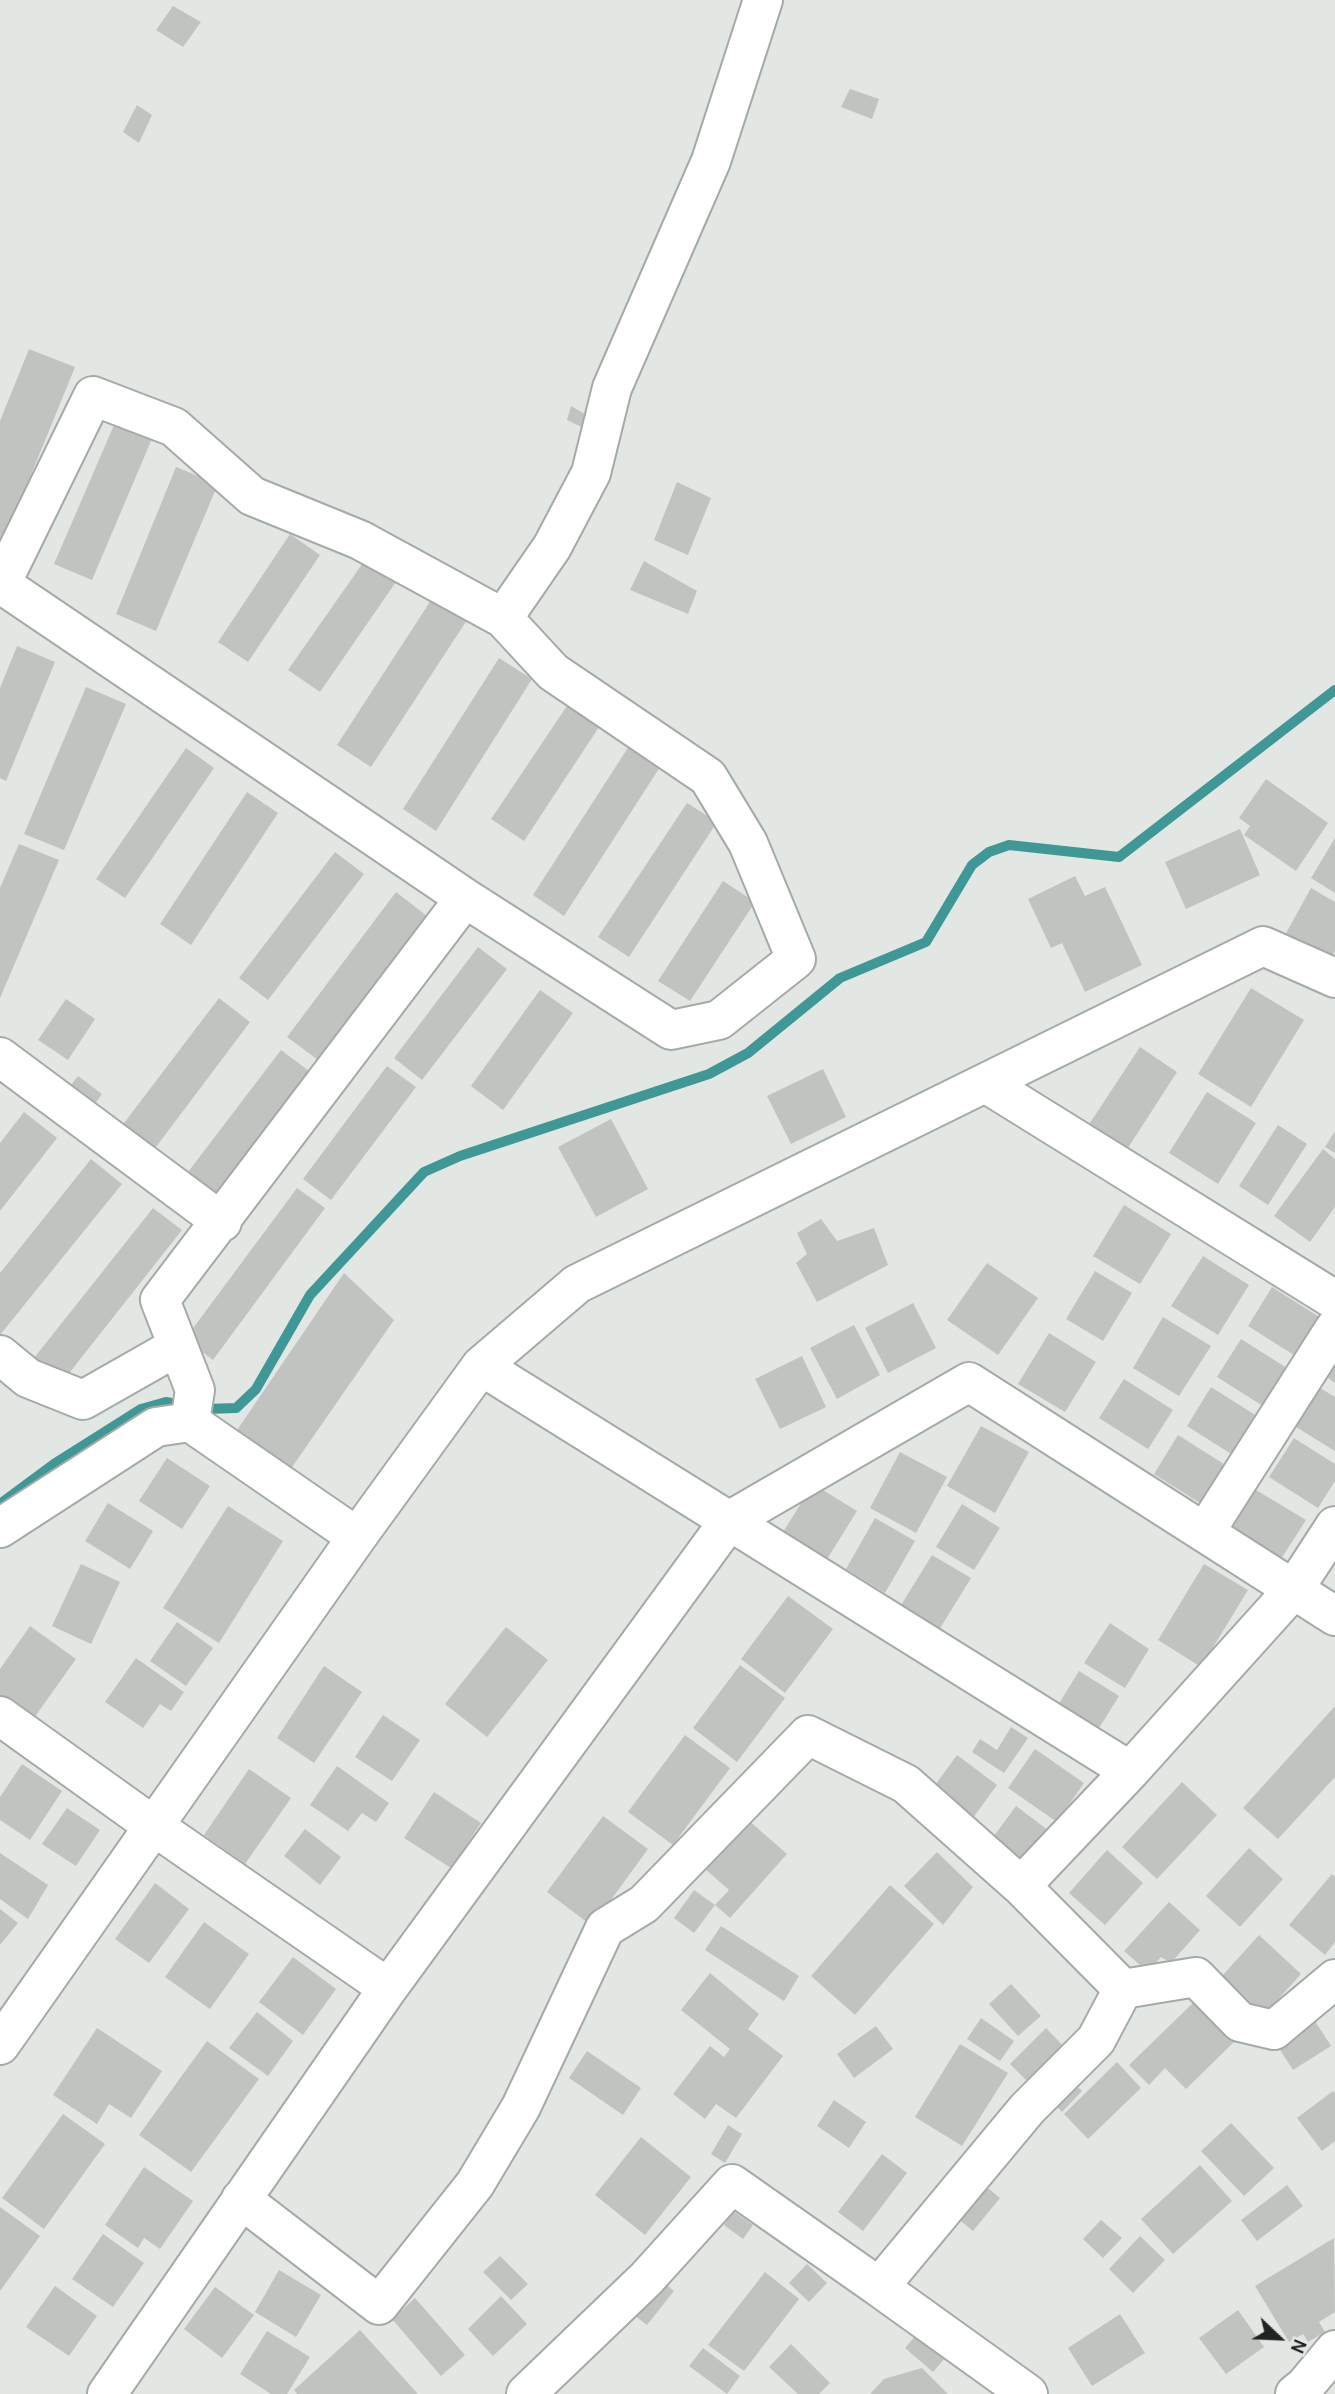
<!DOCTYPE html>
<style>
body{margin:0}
#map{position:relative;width:1335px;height:2394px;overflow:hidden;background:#e2e7e4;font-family:Karla,sans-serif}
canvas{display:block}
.north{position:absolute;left:1244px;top:2303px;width:70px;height:70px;-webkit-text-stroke:5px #e2e7e4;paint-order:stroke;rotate:113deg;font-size:19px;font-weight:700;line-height:28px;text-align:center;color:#212221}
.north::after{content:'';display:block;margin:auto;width:24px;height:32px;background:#212221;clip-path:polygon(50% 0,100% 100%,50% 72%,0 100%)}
</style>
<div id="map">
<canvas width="1335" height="2394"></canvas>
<div class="north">N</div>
</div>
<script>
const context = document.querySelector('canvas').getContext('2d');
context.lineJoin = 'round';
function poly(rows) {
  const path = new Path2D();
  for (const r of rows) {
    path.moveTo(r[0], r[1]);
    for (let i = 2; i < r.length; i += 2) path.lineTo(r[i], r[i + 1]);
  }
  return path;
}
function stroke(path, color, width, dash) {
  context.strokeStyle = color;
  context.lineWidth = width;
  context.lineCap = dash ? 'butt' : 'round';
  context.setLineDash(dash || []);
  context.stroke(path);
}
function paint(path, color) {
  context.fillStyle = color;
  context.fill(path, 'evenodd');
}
stroke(poly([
 [0,1504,54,1464,141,1409,166,1402,206,1409,236,1408,256,1389,310,1295,424,1172,460,1156,709,1074,748,1053,840,978,926,942,972,865,989,852,1009,845,1119,857,1335,690]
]), '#3f9796', 10);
paint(poly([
 [173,6,201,22,183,47,156,30],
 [850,89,879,99,872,119,841,107],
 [137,105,152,115,139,143,123,132],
 [29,349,75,367,2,546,0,545,0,421],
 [571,406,595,420,590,431,567,420],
 [117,418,154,434,92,580,54,564],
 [176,467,218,484,156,631,116,614],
 [677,482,711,498,688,555,654,540],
 [290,534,320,555,248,662,218,642],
 [367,557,398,579,320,692,288,670],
 [644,561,697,591,688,614,630,590],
 [435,594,469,617,371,767,337,745],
 [17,646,55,662,6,781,0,778,0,688],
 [499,658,532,679,436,831,403,809],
 [86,687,126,704,64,850,24,834],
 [569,703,601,724,524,841,491,819],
 [631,743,662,764,564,916,533,895],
 [186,748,214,768,125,898,96,879],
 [1266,779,1328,823,1296,871,1244,835,1250,826,1239,818],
 [247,792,278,813,191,945,160,924],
 [687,803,717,822,629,957,598,937],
 [1240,829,1260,875,1186,909,1165,862],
 [1335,838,1335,893,1311,878],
 [19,844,59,860,0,998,0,888],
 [335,852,364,874,268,1000,239,978],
 [1075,876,1085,896,1105,887,1142,965,1085,992,1062,943,1051,948,1028,899],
 [723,881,755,902,690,1001,658,981],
 [1311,888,1335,902,1335,951,1329,961,1285,935],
 [396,892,427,916,318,1060,287,1037],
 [478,947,507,969,422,1080,394,1058],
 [1251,988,1304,1020,1251,1107,1198,1074],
 [540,990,573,1013,503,1110,471,1086],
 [219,998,250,1022,153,1151,121,1127],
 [66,999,95,1019,68,1060,38,1040],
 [1140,1047,1177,1072,1124,1154,1086,1129],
 [281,1050,309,1071,213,1198,185,1176],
 [387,1066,416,1087,331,1200,303,1179],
 [823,1069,846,1117,791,1144,767,1096],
 [78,1076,102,1094,91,1109,67,1090],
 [1207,1092,1256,1123,1218,1184,1169,1153],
 [24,1112,57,1138,0,1211,0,1143],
 [611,1119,648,1189,596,1217,558,1147],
 [1278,1125,1307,1144,1268,1205,1239,1186],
 [1335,1131,1335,1153,1325,1147],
 [1323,1149,1335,1159,1335,1207,1310,1242,1274,1216],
 [91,1159,122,1184,0,1335,0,1273],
 [297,1188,325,1208,213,1360,185,1339],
 [1124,1205,1171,1234,1140,1284,1093,1256],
 [153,1208,182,1230,63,1381,34,1358],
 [821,1219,837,1241,874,1228,888,1265,817,1302,796,1263,807,1254,797,1233],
 [1203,1256,1249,1285,1218,1335,1171,1306],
 [987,1263,1038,1298,998,1355,947,1320],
 [1095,1271,1132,1293,1103,1341,1066,1319],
 [344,1273,394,1320,288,1473,233,1436],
 [1272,1287,1321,1318,1297,1357,1248,1326],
 [913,1303,936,1348,888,1373,865,1328],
 [1163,1317,1211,1346,1179,1396,1133,1368],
 [854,1325,880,1375,837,1399,810,1348],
 [1049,1333,1096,1362,1065,1412,1018,1384],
 [1241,1339,1290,1370,1266,1408,1217,1377],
 [802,1356,826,1407,780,1429,755,1379],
 [1335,1360,1335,1383,1325,1376],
 [1124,1379,1173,1410,1148,1449,1099,1418],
 [1211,1387,1260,1418,1236,1457,1187,1426],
 [1320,1388,1335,1397,1335,1451,1296,1427],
 [981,1426,1029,1452,995,1513,947,1486],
 [1178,1435,1227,1466,1203,1505,1154,1474],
 [1294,1438,1335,1464,1335,1481,1318,1508,1269,1477],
 [900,1452,947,1477,916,1533,870,1508],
 [167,1458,210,1486,182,1529,139,1501],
 [813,1484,857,1511,824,1564,780,1537],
 [1256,1490,1306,1520,1281,1559,1232,1528],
 [108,1503,153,1531,130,1569,85,1541],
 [962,1504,1000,1528,974,1570,936,1547],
 [228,1506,283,1541,219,1643,163,1608],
 [875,1518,915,1541,885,1593,846,1569],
 [932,1555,971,1578,939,1630,901,1605],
 [81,1564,120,1582,91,1644,52,1626],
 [1204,1564,1248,1590,1201,1667,1158,1640],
 [788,1596,833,1629,785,1693,741,1659],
 [177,1622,213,1648,186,1686,150,1661],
 [1110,1623,1149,1649,1125,1688,1084,1663],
 [30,1626,76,1659,29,1725,0,1704,0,1669],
 [506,1627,548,1660,487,1737,445,1704],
 [136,1658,184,1692,171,1711,160,1704,143,1728,105,1702],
 [740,1665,785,1698,737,1762,693,1728],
 [324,1666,362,1692,314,1763,277,1738],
 [1079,1671,1119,1696,1094,1736,1055,1710],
 [1335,1706,1335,1777,1278,1839,1243,1808],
 [383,1715,420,1740,392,1781,355,1757],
 [1011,1727,1028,1738,1004,1773,972,1752,980,1739,997,1750],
 [685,1735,730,1768,673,1845,628,1812],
 [1035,1749,1084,1783,1057,1822,1008,1788],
 [957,1755,997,1785,970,1822,930,1792],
 [22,1764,62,1791,30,1840,0,1820,0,1797],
 [337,1766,389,1803,376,1822,362,1813,348,1831,310,1805],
 [249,1769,291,1798,245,1864,204,1835],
 [1182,1782,1217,1815,1157,1879,1122,1847],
 [434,1792,481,1823,451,1868,404,1838],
 [1016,1806,1048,1830,1023,1864,991,1840],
 [67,1808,100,1830,76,1866,42,1844],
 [603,1816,648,1849,592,1926,547,1892],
 [747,1819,787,1854,730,1918,715,1905,729,1890,704,1868],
 [305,1829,341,1857,320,1885,284,1856],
 [1249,1848,1283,1879,1240,1927,1206,1896],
 [1107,1850,1143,1883,1105,1925,1069,1893],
 [937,1852,973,1887,943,1925,904,1886],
 [0,1853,48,1885,28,1919,0,1899],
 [1332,1874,1335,1877,1335,1942,1325,1955,1289,1925],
 [155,1883,189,1909,149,1963,115,1939],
 [890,1885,934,1924,855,2015,811,1976],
 [694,1890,715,1905,694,1933,674,1918],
 [1169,1902,1200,1930,1171,1963,1161,1957,1148,1972,1124,1951],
 [0,1909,18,1923,0,1945],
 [204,1922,249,1954,210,2009,165,1977],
 [721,1926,799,1976,784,2001,705,1950],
 [1259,1935,1301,1974,1264,2015,1222,1976],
 [293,1957,336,1989,303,2035,259,2002],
 [710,1973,759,2014,748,2029,783,2056,736,2118,716,2104,705,2119,673,2094,710,2046,724,2057,730,2049,681,2010],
 [1011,1984,1041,2016,1018,2036,989,2004],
 [1196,2000,1236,2040,1186,2089,1165,2068,1149,2085,1129,2065],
 [257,2012,293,2041,268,2076,229,2048],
 [981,2018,1014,2041,1000,2061,967,2039],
 [1313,2018,1331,2046,1293,2070,1275,2042],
 [876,2026,893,2049,854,2078,837,2054],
 [97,2028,162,2071,131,2118,109,2104,97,2124,53,2095],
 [1046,2028,1068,2051,1032,2086,1010,2064],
 [207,2041,259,2079,191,2172,139,2135],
 [960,2044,1008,2073,962,2146,915,2117],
 [587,2051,641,2088,623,2115,569,2078],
 [1117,2062,1141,2088,1088,2139,1064,2114],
 [1067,2077,1082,2091,1062,2112,1047,2097],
 [1333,2091,1335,2094,1335,2141,1322,2151,1297,2118],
 [834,2100,866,2122,849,2148,817,2126],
 [63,2114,105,2144,44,2229,2,2198],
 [1231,2123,1274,2168,1244,2196,1201,2151],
 [728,2125,742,2134,725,2163,711,2154],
 [641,2137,691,2177,645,2235,595,2195],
 [882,2154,907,2173,863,2231,838,2212],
 [1200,2165,1232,2201,1173,2254,1141,2219],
 [144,2167,193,2201,160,2249,144,2238,138,2248,105,2225],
 [982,2183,1000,2198,973,2231,955,2216],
 [1287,2185,1303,2206,1257,2241,1241,2220],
 [0,2207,40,2236,0,2291],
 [733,2211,753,2225,743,2239,724,2225],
 [1101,2220,1122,2238,1103,2258,1083,2239],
 [103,2234,144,2263,113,2307,72,2279],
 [1140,2236,1165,2260,1133,2293,1109,2269],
 [1334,2238,1335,2312,1319,2322,1325,2332,1308,2342,1303,2334,1289,2342,1255,2286],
 [500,2256,528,2284,511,2300,483,2272],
 [807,2264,827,2283,809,2302,789,2283],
 [279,2270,321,2295,296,2337,255,2312],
 [765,2272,799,2299,744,2371,708,2345],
 [658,2278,674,2291,647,2325,630,2312],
 [55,2286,97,2316,69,2356,26,2327],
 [215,2287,254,2315,222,2358,184,2329],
 [501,2296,527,2324,493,2356,468,2329],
 [415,2298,465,2355,441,2376,392,2319],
 [1238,2310,1264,2347,1226,2374,1199,2338],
 [1120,2314,1145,2353,1092,2386,1068,2348],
 [360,2330,418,2394,297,2394,294,2390],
 [267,2331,310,2357,287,2394,271,2394,240,2374],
 [917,2334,945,2358,933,2372,905,2348],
 [791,2344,830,2383,819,2394,798,2394,769,2367],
 [703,2348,740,2376,727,2394,689,2366],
 [922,2368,948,2394,870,2394,884,2379]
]), '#c1c3c0');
const minor = poly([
 [0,583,1,584,257,757,465,898,671,1030,719,1020,796,959,748,843,708,777,553,672,503,618,360,540,252,496,174,427,93,396,1,584,0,586],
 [503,618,552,547,591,473,612,388,711,161,763,0],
 [0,1057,222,1222],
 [987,1084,1335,1300],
 [0,1355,28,1378,83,1400,178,1346],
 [481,1366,1130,1771],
 [190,1422,195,1390,160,1300,465,898],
 [0,1528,156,1427,190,1422,357,1537],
 [1205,1532,1335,1328],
 [0,1716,155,1827,388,1988],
 [1021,1886,1130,1771,1294,1589,1335,1526],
 [0,2045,357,1537,481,1366,577,1284,1263,946,1335,978],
 [241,2199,379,2305,475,2184,521,2107,605,1928,644,1904,808,1735,906,1784,1021,1886,1123,1989,1196,1977,1240,2022,1274,2030,1335,1979],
 [107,2394,388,1988,729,1521,969,1382,1335,1616],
 [526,2394,646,2279,732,2184,879,2287],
 [1028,2394,879,2287,1027,2109,1096,2040,1123,1989],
 [1295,2394,1305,2386,1335,2350]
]);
stroke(minor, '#a6aaa7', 42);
stroke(minor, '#fff', 38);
</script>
